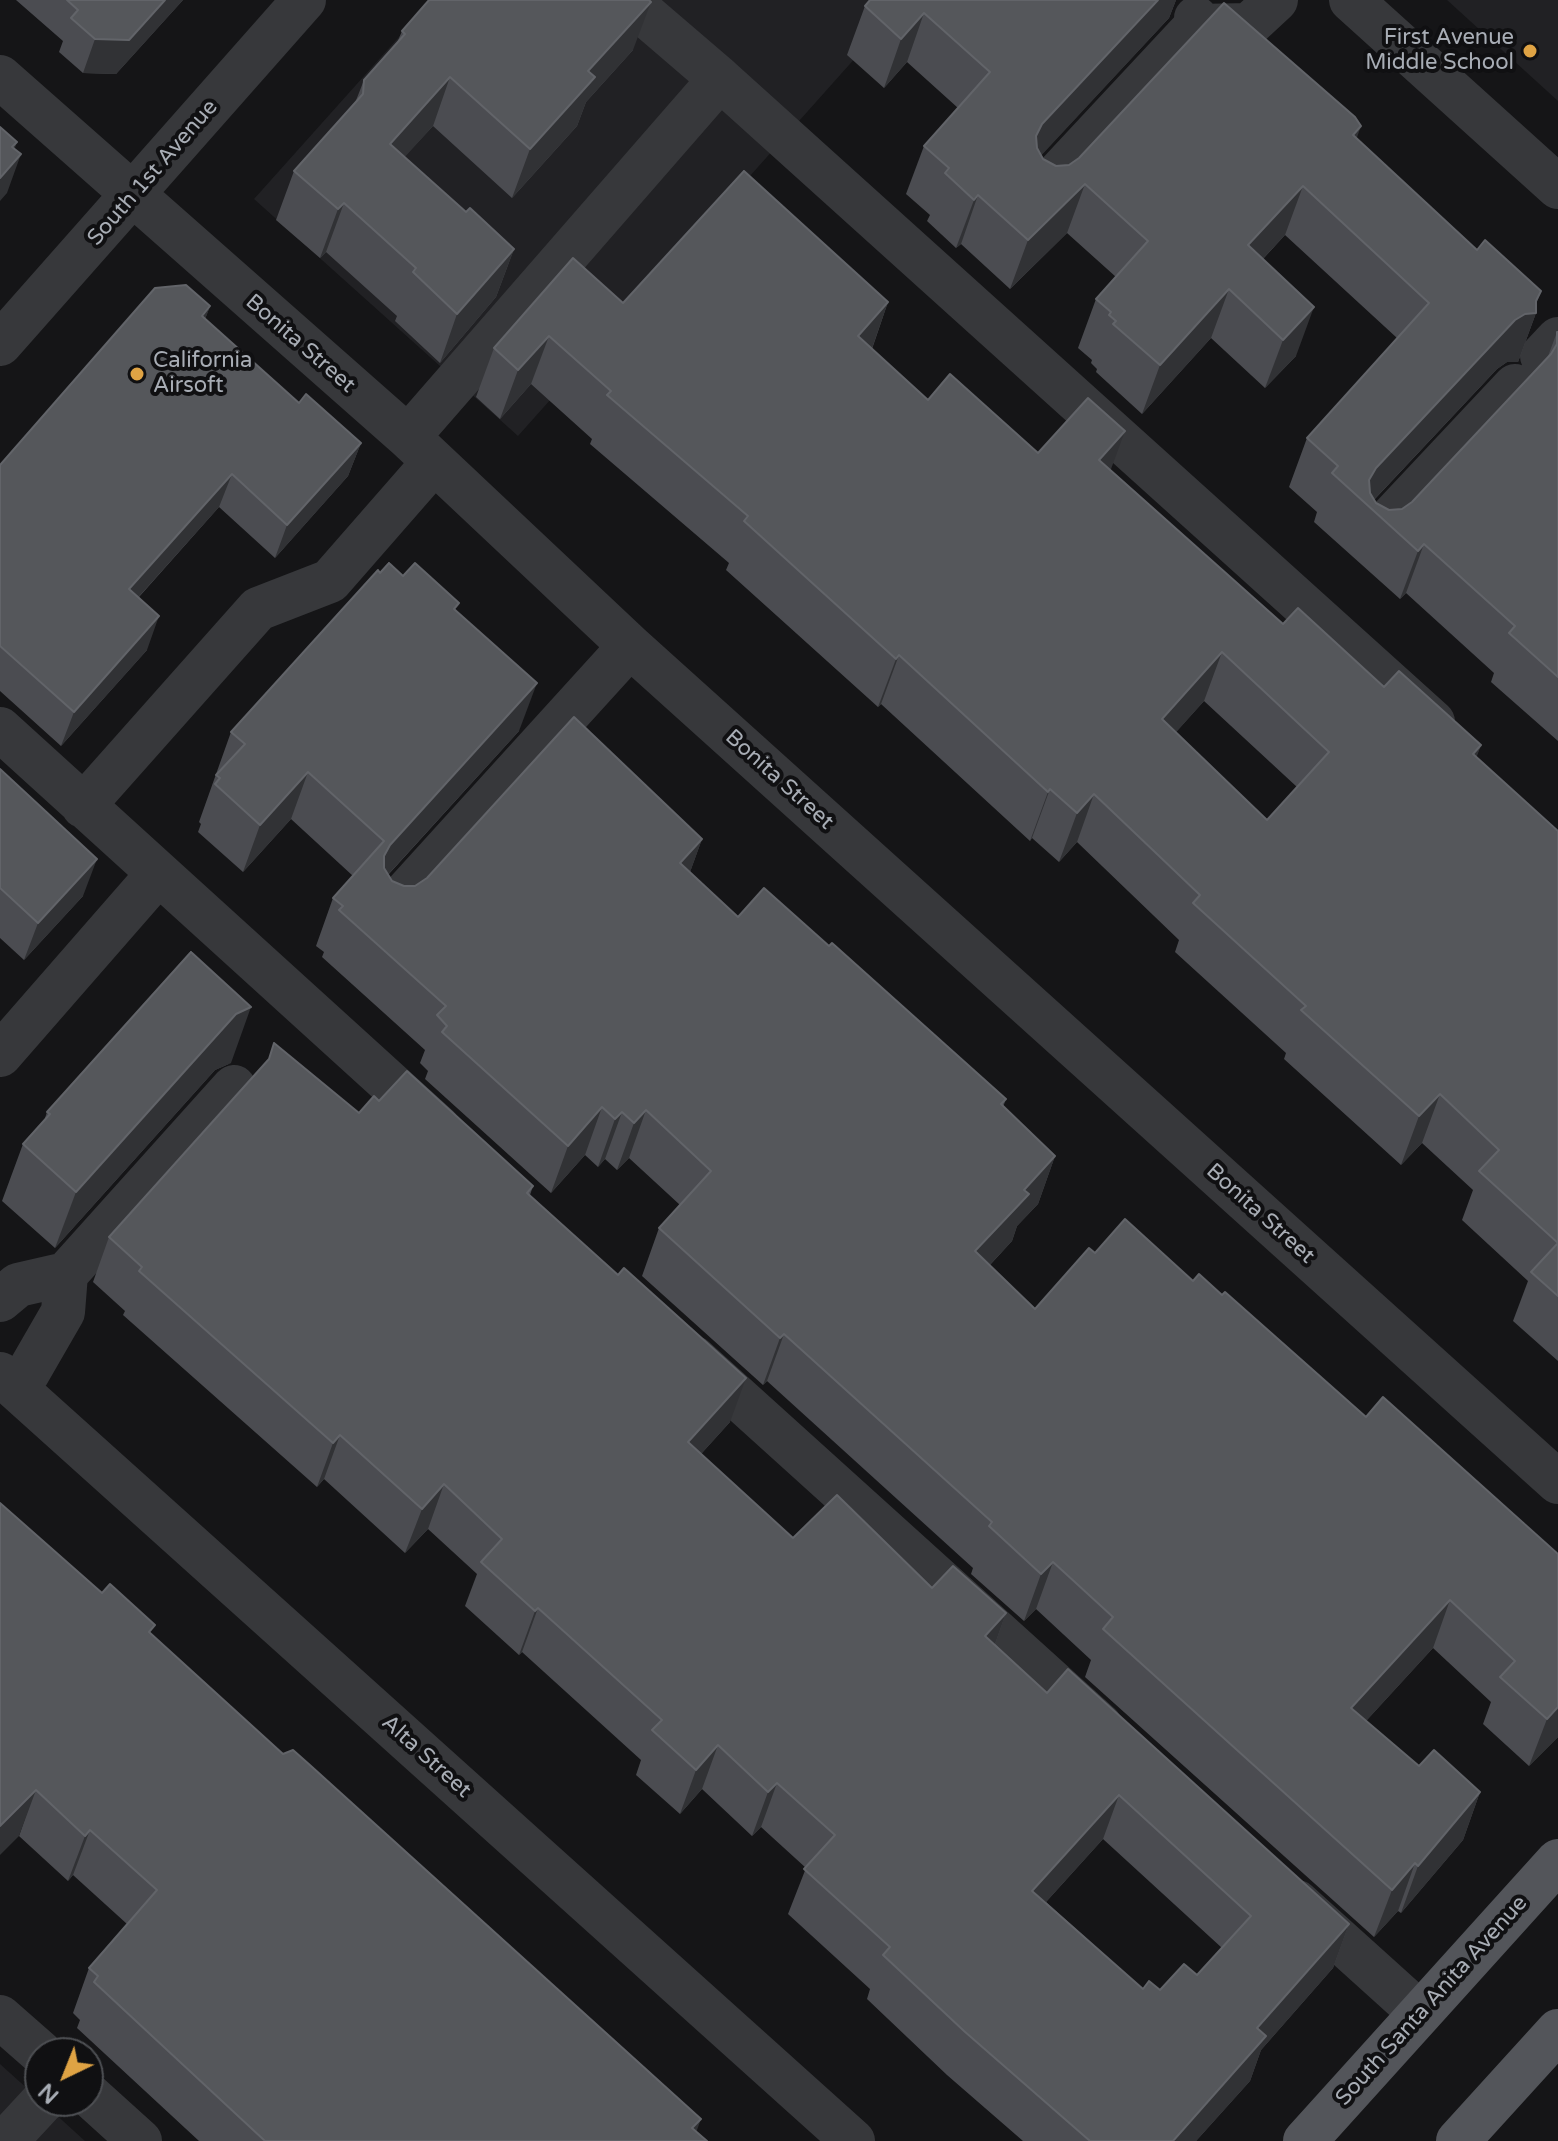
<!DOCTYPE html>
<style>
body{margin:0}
#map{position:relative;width:1558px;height:2141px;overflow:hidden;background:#151517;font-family:"Varela Round",sans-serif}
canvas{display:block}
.north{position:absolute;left:24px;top:2037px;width:80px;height:80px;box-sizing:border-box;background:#101012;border:2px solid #4d4f53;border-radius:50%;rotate:223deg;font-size:22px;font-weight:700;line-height:32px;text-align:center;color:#a8adb5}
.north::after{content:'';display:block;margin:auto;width:28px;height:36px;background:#dfa344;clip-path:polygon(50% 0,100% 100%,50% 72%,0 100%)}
</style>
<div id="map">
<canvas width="1558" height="2141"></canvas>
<div class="north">N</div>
</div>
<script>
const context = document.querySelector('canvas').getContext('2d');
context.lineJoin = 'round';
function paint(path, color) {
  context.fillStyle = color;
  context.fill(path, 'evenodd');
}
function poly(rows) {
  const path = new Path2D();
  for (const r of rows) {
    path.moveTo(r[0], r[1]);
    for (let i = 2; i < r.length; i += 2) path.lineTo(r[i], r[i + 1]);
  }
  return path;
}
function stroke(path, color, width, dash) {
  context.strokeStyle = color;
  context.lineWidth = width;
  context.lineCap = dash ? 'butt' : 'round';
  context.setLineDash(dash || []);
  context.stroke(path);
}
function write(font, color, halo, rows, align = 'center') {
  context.font = font + ' "Varela Round",sans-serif';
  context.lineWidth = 8;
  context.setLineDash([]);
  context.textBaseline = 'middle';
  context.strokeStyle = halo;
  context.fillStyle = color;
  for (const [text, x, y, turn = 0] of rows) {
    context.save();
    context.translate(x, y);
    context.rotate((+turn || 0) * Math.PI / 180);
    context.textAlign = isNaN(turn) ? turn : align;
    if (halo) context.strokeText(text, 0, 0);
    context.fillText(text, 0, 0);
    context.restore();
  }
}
paint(poly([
 [432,0,907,0,518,436,254,199],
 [1447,0,1558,0,1558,101],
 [0,2064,40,2100,85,2141,0,2141]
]), '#212124');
stroke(poly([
 [628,0,720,79,1433,722],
 [1351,0,1558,187],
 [1196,18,1196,26,1249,25,1276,0],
 [0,77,408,437,630,646,1558,1482],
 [1043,190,1196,26],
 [0,344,304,0],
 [1542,356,1558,339],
 [408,437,720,79],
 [1376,534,1515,386],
 [0,729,438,1127],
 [83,806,258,609,330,581,434,462],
 [391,909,630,646],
 [0,1055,158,874],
 [0,1300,18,1285,66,1274],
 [694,1358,1100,1725],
 [0,1374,853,2141],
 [18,1390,63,1312,66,1274,234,1087],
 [1297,1902,1420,2013],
 [0,2017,41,2053],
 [88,2094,140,2141],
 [6,2141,43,2101]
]), '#37383b', 44);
stroke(poly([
 [1305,2141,1558,1861],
 [1458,2141,1558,2031]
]), '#53555a', 44);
paint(poly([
 [16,0,183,0,116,74,83,73,59,52,63,41],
 [870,0,1176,0,1169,18,1041,155,1043,159,1056,166,1357,138,1536,306,1536,313,1518,362,1507,362,1497,369,1374,500,1376,503,1389,510,1402,509,1412,502,1547,359,1557,332,1558,332,1558,741,1491,682,1494,673,1406,593,1400,599,1314,522,1317,512,1289,487,1307,438,1397,338,1285,235,1263,259,1296,356,1265,388,1211,338,1142,414,1096,372,1097,369,1091,363,1092,360,1078,348,1096,299,1116,277,1067,233,1010,289,961,244,956,248,927,221,930,215,906,194,924,146,958,108,907,62,884,88,847,55,865,6],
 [402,31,633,50,586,102,577,126,512,198,433,126,404,157,466,212,514,249,496,297,440,363,395,321,397,316,326,252,320,258,276,220,294,171,355,103,364,80,397,43],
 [888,302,872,349,928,400,1038,453,1111,470,1283,624,1481,745,1476,757,1558,831,1558,1361,1513,1321,1528,1281,1462,1220,1473,1190,1422,1143,1401,1165,1284,1059,1286,1053,1175,952,1179,940,1077,842,1059,862,1032,838,1030,841,881,704,878,707,726,570,729,563,590,444,592,439,531,384,500,419,476,397,494,348,623,303],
 [1204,701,1297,787,1267,820,1176,732],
 [210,306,205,319,299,403,361,443,348,476,275,558,219,507,139,597,147,650,61,746,0,691,0,465],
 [380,573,403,576,456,611,519,731,388,875,392,881,404,886,415,886,702,839,690,872,738,917,829,946,1006,1099,1003,1107,1055,1156,1038,1204,1017,1226,1012,1241,990,1265,1035,1309,1095,1253,1193,1281,1366,1417,1383,1397,1558,1737,1529,1766,1483,1724,1491,1702,1433,1648,1366,1721,1419,1766,1480,1792,1463,1840,1401,1913,1398,1911,1374,1937,1085,1677,1091,1660,1036,1609,1024,1621,971,1574,973,1568,767,1381,763,1385,642,1276,659,1228,680,1205,629,1158,617,1170,605,1159,598,1167,585,1155,551,1193,425,1079,428,1071,420,1063,425,1050,322,957,324,952,316,946,333,898,353,876,291,819,243,872,198,832,201,824,199,822,231,732],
 [0,769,83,896,24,960,0,938],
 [231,1063,215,1070,55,1248,2,1201,23,1144,44,1121,47,1112],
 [379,1101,533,1186,530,1195,730,1422,701,1454,793,1538,932,1588,1006,1613,995,1644,1047,1693,1349,1924,1333,1968,1261,2050,1250,2081,1196,2141,1023,2141,947,2075,867,1999,870,1989,788,1914,806,1868,761,1827,752,1836,702,1789,680,1814,636,1775,641,1760,522,1652,519,1655,465,1606,477,1574,428,1529,405,1553,324,1479,317,1487,123,1315,125,1311,93,1282,109,1237,359,1113],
 [1103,1839,1222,1948,1197,1975,1160,1990,1143,1989,1046,1902],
 [102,1593,152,1635,707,2141,199,2141,77,2028,80,2020,73,2013,89,1968,127,1924,73,1875,68,1881,19,1836]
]), '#4b4c51');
paint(poly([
 [165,0,183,0,116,74,83,73,95,39],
 [1158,0,1176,0,1169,18,1025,173,1036,136,1042,124],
 [651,2,633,50,586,102,577,126,512,198,530,149,588,71],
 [924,13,907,62,884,88,901,39],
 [450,77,433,126,372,193,390,144],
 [1361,126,1344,174,1353,135],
 [17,142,7,171,21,154,7,193,0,201,0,178,12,147],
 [1085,184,1067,233,1010,289,1028,240],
 [1303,186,1285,235,1232,292,1248,245],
 [978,195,961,244,956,248,974,200],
 [344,203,326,252,320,258,338,209],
 [514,249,496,297,440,363,457,314],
 [1229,289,1211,338,1142,414,1160,365],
 [1541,291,1533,313,1536,313,1518,362,1507,362,1497,369,1368,506,1369,480,1376,468,1515,320,1536,301],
 [888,302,871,351,858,336],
 [210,306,198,339,202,316],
 [1314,307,1296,356,1265,388,1283,340],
 [549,336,531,384,500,419,518,370],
 [1125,431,1107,480,1099,460],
 [361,443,348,476,275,558,287,525],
 [232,474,219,507,116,622,129,589],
 [1424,544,1406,593,1400,599,1418,551],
 [159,616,147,650,61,746,74,712],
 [1222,652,1204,701,1144,768,1162,719],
 [899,655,881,704,878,707,896,659],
 [537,683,519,731,372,892,384,856,390,845],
 [1481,745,1463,794,1473,754],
 [308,772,291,819,243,872,260,825],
 [1050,789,1032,838,1030,841,1048,792],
 [1094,794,1077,842,1059,862,1077,813],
 [702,839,685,886,680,863],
 [97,859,83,896,24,960,38,923],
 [251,1007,231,1063,215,1070,55,1248,76,1192,236,1014],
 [1440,1094,1422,1143,1401,1165,1419,1116],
 [602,1107,585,1155,551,1193,568,1146],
 [646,1110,629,1158,617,1170,634,1123],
 [622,1112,605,1159,598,1167,615,1119],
 [1055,1156,1038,1204,1017,1226,1012,1241,958,1299,975,1251,1024,1190],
 [784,1334,767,1381,763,1385,780,1338],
 [746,1378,730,1422,671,1487,688,1442],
 [340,1435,324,1479,317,1487,333,1443],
 [444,1484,428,1529,405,1553,422,1509],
 [1053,1562,1036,1609,1024,1621,1041,1574],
 [1450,1600,1433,1648,1334,1756,1351,1708],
 [538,1608,522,1652,519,1655,535,1611],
 [1006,1613,990,1658,985,1636],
 [1558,1707,1558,1737,1529,1766,1547,1719],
 [718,1745,702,1789,680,1814,696,1770],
 [777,1783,761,1827,752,1836,768,1792],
 [36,1790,19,1836,0,1855,0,1826],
 [1480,1792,1463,1840,1401,1913,1418,1866],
 [1119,1795,1103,1839,1016,1935,1032,1891],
 [90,1830,73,1875,68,1881,85,1836],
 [1415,1863,1398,1911,1374,1937,1392,1890],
 [1349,1924,1333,1968,1261,2050,1250,2081,1196,2141,1173,2141,1257,2028],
 [701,2119,693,2141,692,2128]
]), '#313235');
const building = poly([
 [67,0,165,0,129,40,95,39,71,18,78,10,67,0],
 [429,0,649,0,651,2,588,71,595,77,530,149,450,77,390,144,466,212,470,208,514,249,457,314,413,272,416,268,344,203,338,209,294,171,363,94,364,80,405,34,402,31,429,0],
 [870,0,1158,0,1042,124,1036,136,1037,148,1043,159,1056,166,1069,165,1079,158,1224,3,1355,117,1361,126,1353,135,1477,250,1485,240,1541,291,1536,301,1536,313,1525,314,1515,320,1376,468,1369,480,1370,493,1376,503,1389,510,1402,509,1412,502,1551,354,1557,344,1557,332,1558,332,1558,677,1509,633,1515,626,1424,544,1418,551,1332,473,1338,466,1307,438,1429,303,1303,186,1248,245,1314,307,1283,340,1229,289,1160,365,1113,324,1116,321,1109,315,1111,312,1096,299,1148,241,1085,184,1028,240,978,195,974,200,945,173,949,168,924,146,990,72,924,13,901,39,865,6,870,0],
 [0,127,17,142,12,147,21,154,0,178,0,127],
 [744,171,888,302,858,336,928,400,950,374,1038,453,1088,398,1125,431,1099,460,1283,624,1298,608,1384,687,1399,671,1481,745,1473,754,1558,831,1558,1296,1531,1272,1558,1243,1479,1171,1499,1150,1440,1094,1419,1116,1301,1010,1306,1006,1193,903,1200,895,1094,794,1077,813,1050,789,1048,792,899,655,896,659,744,521,748,516,607,395,611,391,549,336,518,370,494,348,573,258,623,303,744,171],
 [1222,652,1329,752,1267,820,1162,719,1222,652],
 [186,285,210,306,202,316,299,403,306,394,361,443,287,525,232,474,129,589,159,616,74,712,0,646,0,465,155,288,186,285],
 [389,563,403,576,415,563,459,603,454,609,537,683,390,845,384,856,384,868,392,881,404,886,415,886,427,878,574,717,702,839,680,863,738,917,764,888,829,946,832,943,1006,1099,1001,1104,1055,1156,1024,1190,1029,1194,975,1251,1035,1309,1089,1248,1095,1253,1125,1219,1193,1281,1199,1274,1222,1295,1225,1292,1366,1417,1383,1397,1558,1554,1558,1707,1547,1719,1500,1677,1515,1661,1450,1600,1351,1708,1419,1766,1434,1750,1480,1792,1418,1866,1415,1863,1392,1890,1103,1629,1113,1617,1053,1562,1041,1574,989,1526,992,1522,784,1334,780,1338,659,1228,711,1171,646,1110,634,1123,622,1112,615,1119,602,1107,568,1146,442,1032,447,1026,437,1015,446,1006,339,910,343,906,333,898,384,841,308,772,260,825,215,784,220,778,216,775,245,744,231,732,378,570,380,573,389,563],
 [0,769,97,859,38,923,0,888,0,769],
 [191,952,251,1007,236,1014,76,1192,23,1144,50,1114,47,1112,191,952],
 [274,1043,359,1113,374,1096,379,1101,407,1071,533,1186,527,1193,618,1275,624,1268,746,1378,688,1442,793,1538,837,1495,932,1588,953,1566,1006,1613,985,1636,1047,1693,1068,1669,1349,1924,1257,2028,1266,2036,1173,2141,1090,2141,964,2031,883,1955,890,1947,804,1869,835,1835,777,1783,768,1792,718,1745,696,1770,652,1730,662,1720,538,1608,535,1611,481,1562,502,1539,444,1484,422,1509,340,1435,333,1443,139,1271,142,1267,109,1237,269,1059,274,1043],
 [1119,1795,1251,1916,1197,1975,1184,1964,1160,1990,1149,1981,1143,1989,1032,1891,1119,1795],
 [0,1503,102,1593,110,1584,155,1625,149,1632,283,1754,293,1750,311,1766,701,2119,692,2128,707,2141,265,2141,94,1982,98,1976,89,1968,157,1890,90,1830,85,1836,36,1790,0,1826,0,1503]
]);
paint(building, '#55575b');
stroke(building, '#626469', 2);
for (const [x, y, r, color] of [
 [1530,51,8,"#dfa344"],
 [137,374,8,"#dfa344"]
]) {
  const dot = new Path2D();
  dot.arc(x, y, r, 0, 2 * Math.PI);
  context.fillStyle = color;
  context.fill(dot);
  stroke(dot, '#101012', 3);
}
write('22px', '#a8adb5', '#101012', [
 ["First Avenue",1514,38],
 ["Middle School",1514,63],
 ["California",153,361,"left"],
 ["Airsoft",153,386,"left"]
], 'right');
write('22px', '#a8adb5', '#101012', [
 ["South 1st Avenue",153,173,-49],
 ["Bonita Street",300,344,41],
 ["Bonita Street",779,780,42],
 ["Bonita Street",1260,1214,42],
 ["Alta Street",426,1757,42],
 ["South Santa Anita Avenue",1432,2001,-48]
]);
</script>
